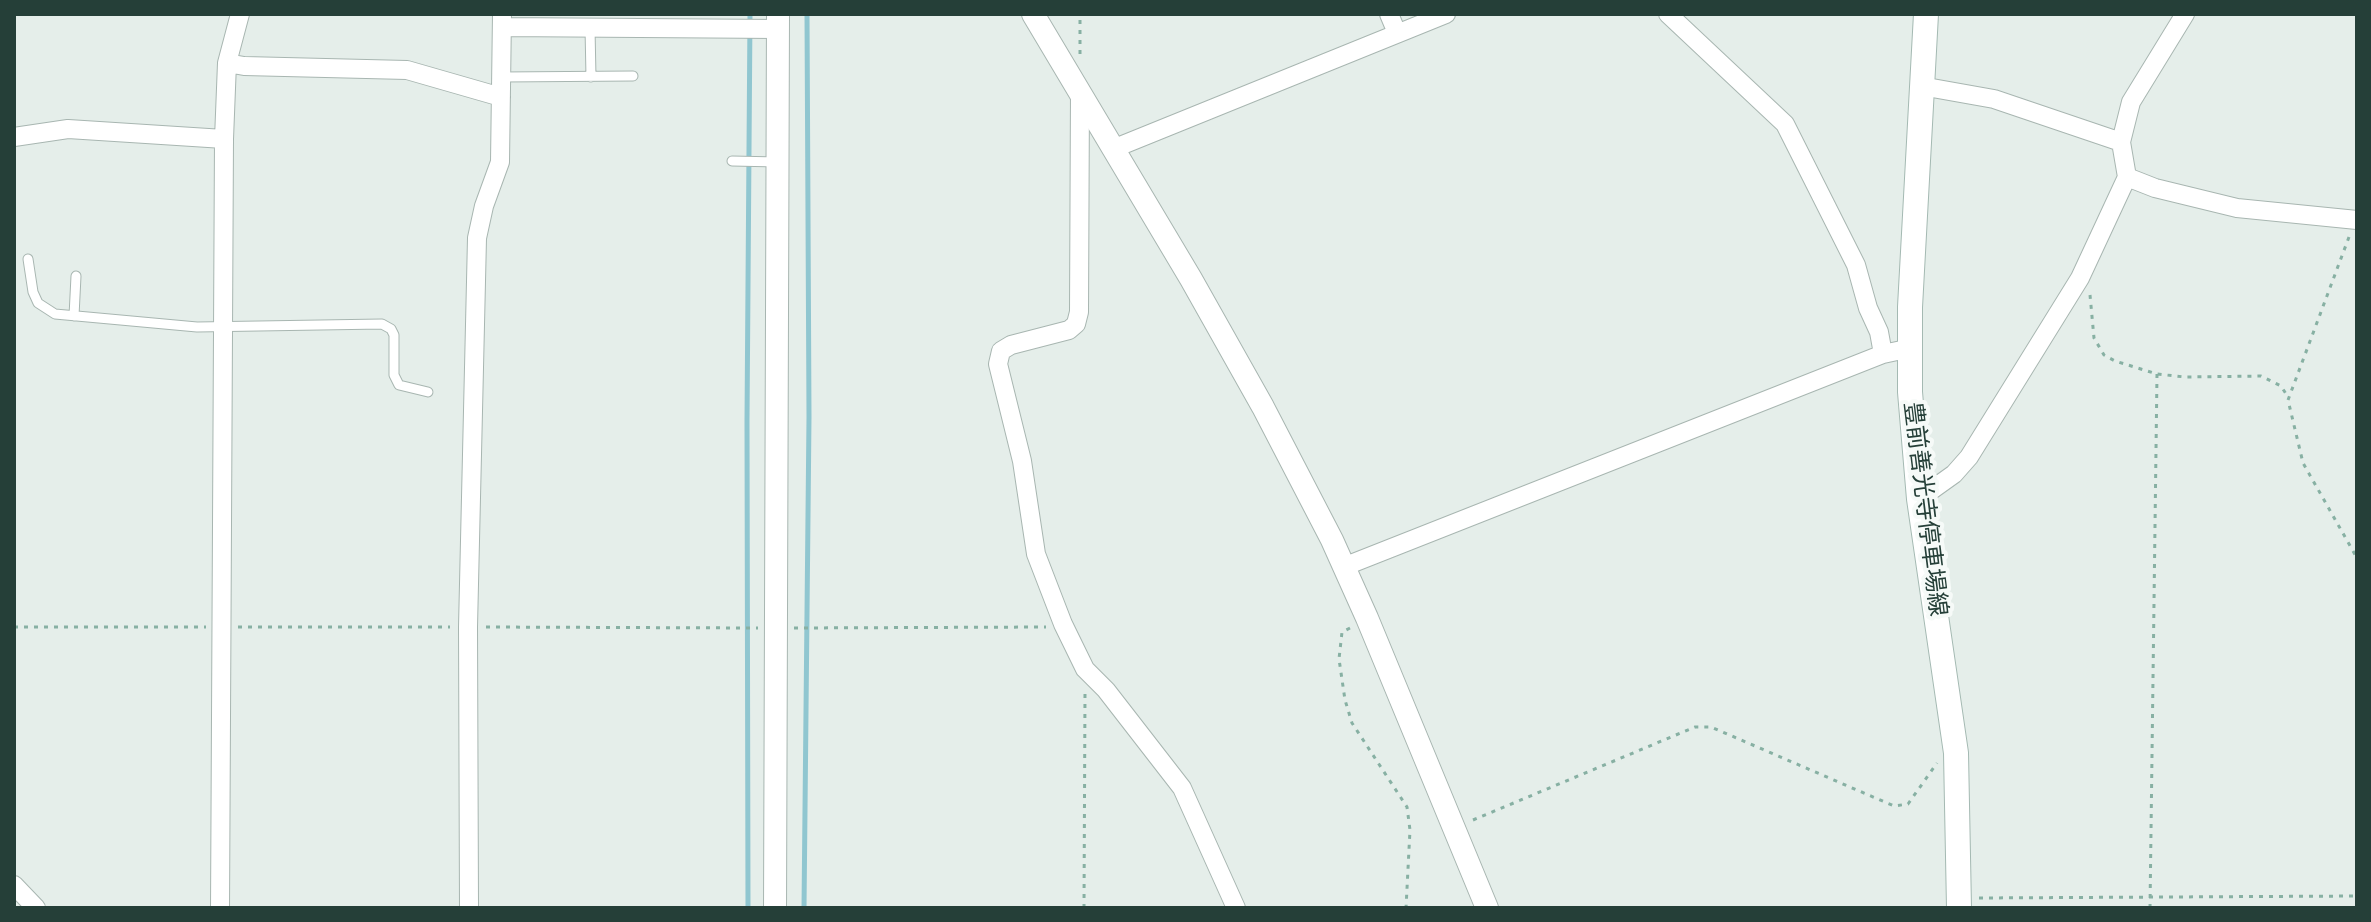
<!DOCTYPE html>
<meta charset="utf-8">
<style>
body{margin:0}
#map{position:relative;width:2371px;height:922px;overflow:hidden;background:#e5eeea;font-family:"Work Sans",sans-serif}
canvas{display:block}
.frame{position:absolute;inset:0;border:16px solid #253f38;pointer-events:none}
</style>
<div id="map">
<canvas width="2371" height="922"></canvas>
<div class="frame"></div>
</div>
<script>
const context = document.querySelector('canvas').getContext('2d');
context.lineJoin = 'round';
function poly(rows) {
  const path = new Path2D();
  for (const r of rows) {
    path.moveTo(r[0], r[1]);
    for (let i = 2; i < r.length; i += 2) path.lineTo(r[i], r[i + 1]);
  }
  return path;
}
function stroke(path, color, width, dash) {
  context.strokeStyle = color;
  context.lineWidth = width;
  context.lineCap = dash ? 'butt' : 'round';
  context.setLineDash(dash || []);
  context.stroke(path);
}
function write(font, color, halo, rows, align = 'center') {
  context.font = font + ' "Work Sans","Noto Sans JP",sans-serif';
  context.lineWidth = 8;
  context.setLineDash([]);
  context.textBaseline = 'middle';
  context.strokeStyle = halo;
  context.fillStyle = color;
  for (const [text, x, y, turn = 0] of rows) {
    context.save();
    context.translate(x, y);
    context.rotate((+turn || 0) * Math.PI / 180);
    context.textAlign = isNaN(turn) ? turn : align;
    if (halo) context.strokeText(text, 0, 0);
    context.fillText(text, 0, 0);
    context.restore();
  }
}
stroke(poly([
 [748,908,747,421,750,14],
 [804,908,809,417,807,14]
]), '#90c6d0', 5);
const service = poly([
 [590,28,591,77],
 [502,77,633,76],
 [732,161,778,162],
 [28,259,33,292,38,303,55,314,197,327,382,324,391,329,394,335,394,375,399,385,428,392],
 [74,316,76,276]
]);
const minor = poly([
 [1389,14,1397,33],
 [1668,14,1785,124,1856,265,1868,308,1879,332,1883,354],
 [502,27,778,29],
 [227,63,244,66,407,70,501,97],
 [1921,86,1994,99,2121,142],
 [1080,91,1079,312,1076,324,1069,330,1011,345,1001,351,998,364,1022,461,1036,554,1063,624,1085,669,1106,690,1182,788,1236,908],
 [14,137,68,129,224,139],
 [1115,148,1446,14],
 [2127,177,2155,188,2237,208,2357,220],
 [1919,499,1954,474,1969,457,2080,278,2127,177,2121,142,2131,102,2185,14],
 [1343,567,1883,354,1911,348],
 [14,885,36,908],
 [220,908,224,139,227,63,240,14],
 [469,908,468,627,477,238,484,206,500,162,502,14]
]);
const tertiary = poly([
 [1033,14,1191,279,1263,407,1332,540,1367,618,1487,908],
 [775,908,778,14]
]);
const secondary = poly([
 [1926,14,1910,307,1910,392,1919,499,1956,753,1959,908]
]);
stroke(service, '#a8b6b1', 11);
stroke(minor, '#a8b6b1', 20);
stroke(tertiary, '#a8b6b1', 24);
stroke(secondary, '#a4b9b2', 26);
stroke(poly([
 [1080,54,1080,14],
 [2349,237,2288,400,2303,463,2357,558],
 [2090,295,2094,338,2104,355,2115,361,2157,374,2185,377,2261,376,2281,386,2288,397],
 [14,627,206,627],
 [238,627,450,627],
 [486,627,758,628],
 [794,628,1046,627],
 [1350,628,1342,632,1339,659,1345,700,1352,723,1407,807,1410,830,1406,908],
 [1473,820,1695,727,1711,727,1894,806,1908,804,1937,763],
 [1979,898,2357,896],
 [1084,908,1085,692],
 [2150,908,2157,374]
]), '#87b0a3', 3, [4, 6]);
stroke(service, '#fff', 9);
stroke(minor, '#fff', 18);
stroke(tertiary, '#fff', 22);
stroke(secondary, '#fff', 24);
write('24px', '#253f38', '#f6faf8', [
 ["豊前善光寺停車場線",1925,509,83]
]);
</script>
